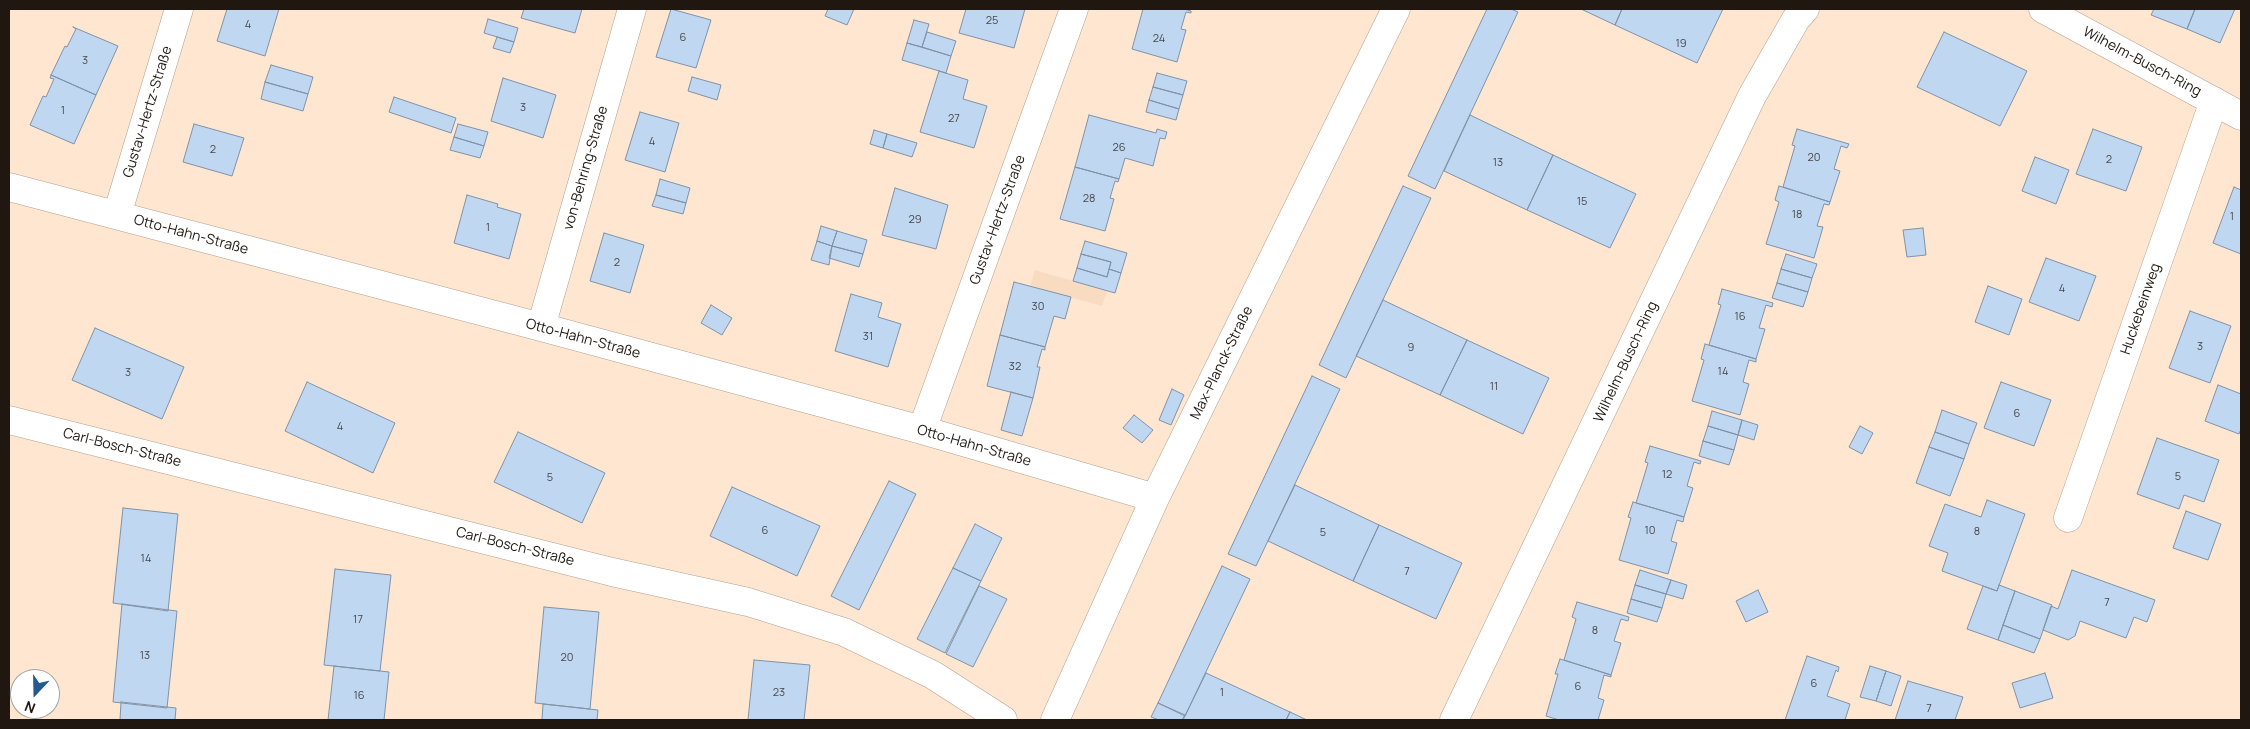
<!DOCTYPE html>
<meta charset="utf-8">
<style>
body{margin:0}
#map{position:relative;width:2250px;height:729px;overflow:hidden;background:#fee6d1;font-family:Manrope,sans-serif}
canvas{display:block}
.frame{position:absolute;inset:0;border:10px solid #1f1710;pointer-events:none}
.north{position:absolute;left:10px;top:669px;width:50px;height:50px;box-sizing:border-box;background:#fff;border:1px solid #a5a29f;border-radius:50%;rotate:201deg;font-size:14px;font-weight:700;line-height:20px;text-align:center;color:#1f1710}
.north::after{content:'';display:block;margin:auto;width:18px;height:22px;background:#235a92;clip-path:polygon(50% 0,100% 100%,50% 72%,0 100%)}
</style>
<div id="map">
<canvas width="2250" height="729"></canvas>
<div class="frame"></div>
<div class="north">N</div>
</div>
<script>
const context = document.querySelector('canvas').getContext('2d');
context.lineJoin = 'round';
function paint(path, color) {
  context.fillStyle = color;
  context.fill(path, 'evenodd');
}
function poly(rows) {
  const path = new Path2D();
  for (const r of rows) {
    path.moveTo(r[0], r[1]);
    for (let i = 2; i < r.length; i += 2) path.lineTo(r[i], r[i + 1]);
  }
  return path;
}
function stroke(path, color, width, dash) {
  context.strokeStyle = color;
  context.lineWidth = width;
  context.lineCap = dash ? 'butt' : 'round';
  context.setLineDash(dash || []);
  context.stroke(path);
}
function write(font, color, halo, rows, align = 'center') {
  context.font = font + ' Manrope,sans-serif';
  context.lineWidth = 4.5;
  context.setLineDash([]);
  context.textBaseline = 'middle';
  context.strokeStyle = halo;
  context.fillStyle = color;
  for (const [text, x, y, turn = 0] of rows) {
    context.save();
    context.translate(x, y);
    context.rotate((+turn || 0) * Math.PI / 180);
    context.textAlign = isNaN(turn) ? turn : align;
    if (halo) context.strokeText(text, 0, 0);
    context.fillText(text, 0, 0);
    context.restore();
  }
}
paint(poly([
 [1035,270,1107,291,1102,306,1030,286]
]), '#f9dbc1');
const building = poly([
 [227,9,279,9,265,56,217,41,227,9],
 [524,9,582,9,575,33,521,18,524,9],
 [671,9,711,20,696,68,656,57,671,9],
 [828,9,854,9,847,25,825,16,828,9],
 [966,9,1025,9,1014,48,959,33,966,9],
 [1143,9,1184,9,1191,11,1191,13,1186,12,1181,29,1186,30,1177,62,1132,49,1143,9],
 [1487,9,1511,9,1518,12,1435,189,1408,176,1487,9],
 [1581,9,1622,9,1615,25,1581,9],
 [1622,9,1723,9,1697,63,1615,25,1622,9],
 [2154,9,2195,9,2187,29,2151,15,2154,9],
 [2195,9,2235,9,2220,43,2187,29,2195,9],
 [488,19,518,28,514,42,484,33,488,19],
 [914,20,929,24,922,47,907,43,914,20],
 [73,27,118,46,96,95,51,75,65,46,67,47,76,29,73,27],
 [927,32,956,41,951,56,922,47,927,32],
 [1944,32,2027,71,2000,126,1917,87,1944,32],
 [497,37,514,42,510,53,493,48,497,37],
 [907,43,951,56,946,73,902,60,907,43],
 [271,65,313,77,308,94,265,82,271,65],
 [939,71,968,80,963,99,987,106,974,148,920,132,939,71],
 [1157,73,1187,81,1183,95,1153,87,1157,73],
 [51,75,96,95,74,144,30,125,43,96,46,97,54,79,50,78,51,75],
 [692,77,721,85,717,100,688,91,692,77],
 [503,78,556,95,543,138,491,121,503,78],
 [265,82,308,94,303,111,261,99,265,82],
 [1153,87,1183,95,1179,109,1149,100,1153,87],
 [394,97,456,118,451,133,389,112,394,97],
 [1149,100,1179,109,1176,120,1146,112,1149,100],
 [640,112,679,123,665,172,625,160,640,112],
 [1089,115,1156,133,1157,129,1167,132,1165,139,1160,138,1153,166,1125,158,1119,179,1075,167,1089,115],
 [1470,115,1553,155,1527,210,1444,171,1470,115],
 [194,124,244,138,232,176,183,162,194,124],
 [458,124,488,132,484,146,454,137,458,124],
 [1797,129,1849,144,1847,148,1841,146,1834,169,1840,171,1830,202,1783,187,1795,146,1792,145,1797,129],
 [2093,129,2142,147,2126,191,2076,174,2093,129],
 [874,130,887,134,883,148,870,144,874,130],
 [887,134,917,143,912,157,883,148,887,134],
 [454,137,484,146,480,158,450,150,454,137],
 [1553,155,1636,194,1610,248,1527,210,1553,155],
 [2035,157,2069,170,2056,204,2022,191,2035,157],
 [1075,167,1119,179,1118,182,1115,181,1110,198,1114,199,1105,231,1060,219,1075,167],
 [660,179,690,188,686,203,656,195,660,179],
 [1403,186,1431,198,1346,378,1319,365,1403,186],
 [1779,186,1830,202,1829,205,1824,204,1817,226,1823,227,1814,258,1766,244,1779,202,1775,200,1779,186],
 [2234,187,2241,190,2241,254,2213,243,2234,187],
 [895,188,948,205,936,249,882,235,895,188],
 [467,195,498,204,497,207,521,214,509,259,454,243,467,195],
 [656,195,686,203,683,214,652,206,656,195],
 [821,226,837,231,832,246,817,241,821,226],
 [1923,228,1926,255,1907,257,1903,230,1923,228],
 [837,231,867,240,863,254,832,246,837,231],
 [604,233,644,245,630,293,590,281,604,233],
 [817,241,832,246,829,265,811,260,817,241],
 [1085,241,1127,253,1121,273,1109,269,1111,262,1081,254,1085,241],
 [832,246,863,254,859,267,829,258,832,246],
 [1081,254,1111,262,1107,277,1077,268,1081,254],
 [1786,254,1817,264,1812,278,1781,269,1786,254],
 [2046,258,2096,276,2079,321,2029,302,2046,258],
 [1077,268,1107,277,1109,269,1121,273,1115,293,1073,281,1077,268],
 [1781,269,1812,278,1808,292,1777,283,1781,269],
 [1014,282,1071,297,1065,319,1054,316,1045,347,1000,335,1014,282],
 [1777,283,1808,292,1803,307,1772,298,1777,283],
 [1988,286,2022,299,2009,335,1975,322,1988,286],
 [1722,289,1773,303,1772,307,1766,305,1759,328,1765,329,1756,359,1709,345,1721,305,1718,304,1722,289],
 [851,294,882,303,878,317,901,324,888,367,835,351,851,294],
 [1383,300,1467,340,1440,395,1356,356,1383,300],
 [711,305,732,318,722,335,701,323,711,305],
 [2190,311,2231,326,2210,383,2169,368,2190,311],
 [95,328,184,367,162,419,72,380,95,328],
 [1000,335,1045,347,1045,350,1042,349,1037,367,1040,367,1033,398,987,386,1000,335],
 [1467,340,1549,378,1523,434,1440,395,1467,340],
 [1705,344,1756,359,1756,362,1749,360,1743,382,1749,384,1740,415,1692,401,1704,360,1701,359,1705,344],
 [1312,376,1340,389,1256,566,1228,554,1312,376],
 [307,382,395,423,373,473,285,431,307,382],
 [2001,382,2051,400,2034,446,1984,428,2001,382],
 [2218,385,2241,394,2241,429,2239,434,2205,421,2218,385],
 [1172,389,1184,395,1171,425,1159,420,1172,389],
 [1011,392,1033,398,1022,436,1001,430,1011,392],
 [1942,410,1977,423,1969,444,1935,432,1942,410],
 [1712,411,1742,420,1738,435,1708,426,1712,411],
 [1134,415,1153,430,1142,443,1123,428,1134,415],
 [1742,420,1758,425,1754,440,1738,435,1742,420],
 [1708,426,1738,435,1734,450,1703,441,1708,426],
 [1860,426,1873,433,1862,454,1849,447,1860,426],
 [518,432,605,473,582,523,494,482,518,432],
 [1935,432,1969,444,1964,459,1929,447,1935,432],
 [2157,438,2219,460,2204,502,2184,495,2179,509,2137,494,2157,438],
 [1703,441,1734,450,1729,465,1699,456,1703,441],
 [1650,446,1701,461,1700,464,1694,462,1687,486,1693,488,1684,517,1636,503,1648,463,1645,462,1650,446],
 [1929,447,1964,459,1950,496,1916,483,1929,447],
 [889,481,916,494,859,610,831,596,889,481],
 [1295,485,1379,525,1353,581,1268,541,1295,485],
 [732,487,820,526,797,576,710,536,732,487],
 [1987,500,2025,514,1997,591,1942,571,1948,553,1929,546,1945,504,1981,517,1987,500],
 [1633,502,1684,517,1683,522,1677,520,1671,541,1677,543,1668,574,1619,560,1631,518,1628,517,1633,502],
 [123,508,178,514,168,611,113,603,123,508],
 [2186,511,2221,524,2208,560,2173,548,2186,511],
 [975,524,1002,538,981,581,953,568,975,524],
 [1379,525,1462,563,1436,619,1353,581,1379,525],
 [1222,566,1250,579,1185,716,1158,703,1222,566],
 [953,568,981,581,945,653,917,639,953,568],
 [335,569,391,575,380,671,324,665,335,569],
 [1640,570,1671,580,1666,594,1635,585,1640,570],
 [2072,570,2155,600,2147,622,2134,617,2126,638,2080,621,2075,636,2068,640,2043,630,2051,606,2058,609,2072,570],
 [1671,580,1687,585,1683,599,1666,594,1671,580],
 [1635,585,1666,594,1662,608,1631,599,1635,585],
 [1999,585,2015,591,1998,640,1967,629,1983,586,1997,591,1999,585],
 [979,586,1007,599,973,667,946,654,979,586],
 [1758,590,1768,612,1746,622,1736,601,1758,590],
 [2015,591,2052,605,2040,639,2003,625,2015,591],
 [1631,599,1662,608,1657,622,1627,613,1631,599],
 [1577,602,1629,617,1628,621,1621,619,1614,641,1621,643,1611,675,1564,660,1576,619,1572,617,1577,602],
 [122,604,177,611,167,708,113,702,122,604],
 [544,607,599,612,590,709,535,703,544,607],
 [2003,625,2040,639,2034,653,1998,640,2003,625],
 [1807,656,1839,667,1838,672,1836,670,1827,696,1850,704,1845,720,1785,720,1807,656],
 [1560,659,1611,675,1611,677,1604,675,1598,698,1604,700,1598,720,1559,720,1546,716,1558,674,1555,674,1560,659],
 [754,660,810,665,804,720,748,720,754,660],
 [334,666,389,672,384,720,328,720,334,666],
 [1870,666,1886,671,1876,701,1860,697,1870,666],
 [1886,671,1901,676,1891,706,1876,701,1886,671],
 [1206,673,1290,712,1286,720,1183,720,1206,673],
 [2045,673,2053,698,2020,708,2012,683,2045,673],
 [1908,681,1963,697,1955,720,1895,720,1908,681],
 [121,702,176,708,175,720,120,720,121,702],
 [1158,703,1185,715,1182,720,1159,720,1151,717,1158,703],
 [543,704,598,710,597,720,542,720,543,704],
 [1290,712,1307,720,1286,720,1290,712]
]);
paint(building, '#c0d7f2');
stroke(building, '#7f92a7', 1);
const street = poly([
 [2043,9,2241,116],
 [9,187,541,327,922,430,1155,498],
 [117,215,179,9],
 [541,327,632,9],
 [9,420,612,572,748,602,844,632,933,675,1003,720],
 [922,430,1074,9],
 [2068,518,2214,101],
 [1055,720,1155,498,1396,9],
 [1454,720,1752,96,1796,19,1805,9]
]);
stroke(street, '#b6a08c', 29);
stroke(street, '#fff', 28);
write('11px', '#474748', null, [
 ["25",992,21],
 ["4",248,25],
 ["6",683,38],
 ["24",1159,39],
 ["19",1681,44],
 ["3",85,61],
 ["3",523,108],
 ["1",63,111],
 ["27",954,119],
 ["4",652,142],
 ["26",1119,148],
 ["2",213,150],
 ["20",1814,158],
 ["2",2109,160],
 ["13",1498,163],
 ["28",1089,199],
 ["15",1582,202],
 ["18",1797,215],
 ["1",2232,217],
 ["29",915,220],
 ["1",488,228],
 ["2",617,263],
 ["4",2062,289],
 ["30",1038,307],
 ["16",1740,317],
 ["31",868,337],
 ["3",2200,347],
 ["9",1411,348],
 ["32",1015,367],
 ["14",1723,372],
 ["3",128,373],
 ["11",1494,387],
 ["6",2017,414],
 ["4",340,427],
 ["12",1667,475],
 ["5",2178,477],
 ["5",550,478],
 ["6",765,531],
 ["10",1650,531],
 ["8",1977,532],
 ["5",1323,533],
 ["14",146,559],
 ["7",1407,572],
 ["7",2107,603],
 ["17",358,620],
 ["8",1595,631],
 ["13",145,656],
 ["20",567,658],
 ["6",1814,684],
 ["6",1578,687],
 ["23",779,693],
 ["1",1222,693],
 ["16",359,696],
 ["7",1929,709]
]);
write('14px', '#1f1710', '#fff', [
 ["Wilhelm-Busch-Ring",2142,62,28],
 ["Gustav-Hertz-Straße",148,112,-73],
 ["von-Behring-Straße",586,168,-74],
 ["Gustav-Hertz-Straße",998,220,-70],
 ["Otto-Hahn-Straße",191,235,15],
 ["Huckebeinweg",2141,309,-71],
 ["Otto-Hahn-Straße",583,339,15],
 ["Wilhelm-Busch-Ring",1626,362,-65],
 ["Max-Planck-Straße",1222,363,-64],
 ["Otto-Hahn-Straße",974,446,16],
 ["Carl-Bosch-Straße",122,448,14],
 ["Carl-Bosch-Straße",515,547,14]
]);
</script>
